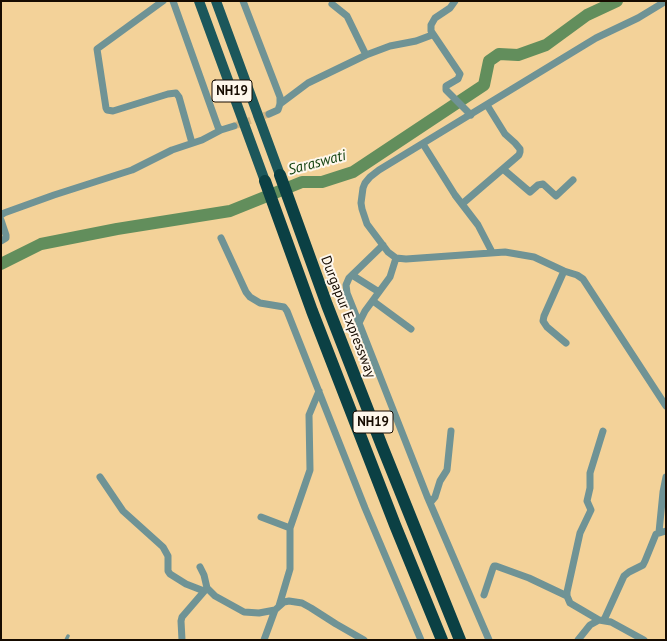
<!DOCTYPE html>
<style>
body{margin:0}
#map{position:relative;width:667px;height:641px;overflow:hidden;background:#f3d299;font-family:"PT Sans",sans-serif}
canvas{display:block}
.frame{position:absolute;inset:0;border:2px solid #160b00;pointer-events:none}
</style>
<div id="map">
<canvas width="667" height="641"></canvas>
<div class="frame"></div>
</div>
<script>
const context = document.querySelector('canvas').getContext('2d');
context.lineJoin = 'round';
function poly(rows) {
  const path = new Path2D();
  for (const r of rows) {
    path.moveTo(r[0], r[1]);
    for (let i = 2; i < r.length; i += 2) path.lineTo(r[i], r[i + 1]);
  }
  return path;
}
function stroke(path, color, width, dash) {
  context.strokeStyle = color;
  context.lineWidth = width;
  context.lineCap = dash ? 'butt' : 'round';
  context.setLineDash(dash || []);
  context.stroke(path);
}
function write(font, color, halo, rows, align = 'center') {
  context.font = font + ' "PT Sans",sans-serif';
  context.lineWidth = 4;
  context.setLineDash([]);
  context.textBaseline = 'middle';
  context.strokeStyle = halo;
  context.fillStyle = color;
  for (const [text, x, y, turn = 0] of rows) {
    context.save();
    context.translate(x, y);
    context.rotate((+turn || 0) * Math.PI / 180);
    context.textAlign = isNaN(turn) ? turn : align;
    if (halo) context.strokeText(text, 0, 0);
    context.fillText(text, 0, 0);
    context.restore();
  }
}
stroke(poly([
 [1,264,41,244,117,229,230,211,302,182,322,182,353,172,484,85,489,61,499,54,518,55,546,45,587,15,617,1]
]), '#628e5c', 12);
stroke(poly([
 [234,126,269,114]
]), '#d2b482', 7, [7, 3.5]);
stroke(poly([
 [66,640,68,636]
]), '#6f9395', 3.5);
stroke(poly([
 [163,1,97,49,106,108,107,110,113,111,168,94,176,93,179,97,192,143],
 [173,1,218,127,221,130,234,126],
 [243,1,280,97,280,104,278,110,269,114],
 [455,1,450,8,435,18,431,25,431,31,460,74,458,79,446,86,446,90,471,115],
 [666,1,638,18,596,38,379,170,370,177,365,183,363,188,361,203,362,209,367,224,388,252,396,258,406,259,505,252,534,257,564,271,577,275,583,279,666,406],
 [332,4,347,16,366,55],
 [280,104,308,83,366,55,390,46,416,41,432,35],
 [423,144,455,195,478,225,492,252],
 [503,169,530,192,538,185,543,184,556,196,573,180],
 [462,204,519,155,520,152,520,149,515,143,505,134,487,105],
 [1,215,4,213,54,195,132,170,172,150,202,140,221,130],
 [1,220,6,235,6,238,1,241],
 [221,238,246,292,250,297,260,303,284,307,287,311,365,508,421,640],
 [396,258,390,277,365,311,359,323,427,496,489,640],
 [564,271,544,316,543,321,547,327,566,343],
 [352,275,379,292],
 [373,301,411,329],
 [359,323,347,293,346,285,349,278,383,245],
 [100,477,123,511,163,547,168,556,168,571,170,574,186,584,204,591],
 [430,503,435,497,440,481,447,470,451,431],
 [261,517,290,528],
 [659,532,663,492,666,477],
 [200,567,204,575,207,588,215,596,244,612,259,613,275,610],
 [484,595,493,568,494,566,496,566,529,578,567,596],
 [279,606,290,569,290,528,310,470,309,415,319,391],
 [599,620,570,603,567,596,567,592,580,533,591,510,587,501,590,488,590,473,603,431],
 [604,620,624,576,629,572,643,565,645,561,656,534,666,531],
 [182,640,181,621,182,617,207,588],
 [264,640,275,610,284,602,289,601,302,603,311,608,336,624,364,640],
 [578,640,590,625,599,620,611,622,644,640]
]), '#6f9395', 7);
stroke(poly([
 [199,1,265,181],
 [216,1,280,175]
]), '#1c575b', 10);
stroke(poly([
 [280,175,327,305,382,446,460,640],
 [265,181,312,311,395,525,442,640]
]), '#0b4044', 12);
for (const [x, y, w] of [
 [232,91,40],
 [373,422,40]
]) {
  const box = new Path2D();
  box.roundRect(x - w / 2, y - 11, w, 22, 3);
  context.fillStyle = '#fef7ec';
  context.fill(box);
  stroke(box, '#160b00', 1);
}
write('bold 13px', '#160b00', null, [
 ["NH19",232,91],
 ["NH19",373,422]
]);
write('14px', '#160b00', '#fef7ec', [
 ["Durgapur Expressway",348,317,69]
]);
write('italic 15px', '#164411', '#fef7ec', [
 ["Saraswati",317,163,-15]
]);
</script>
